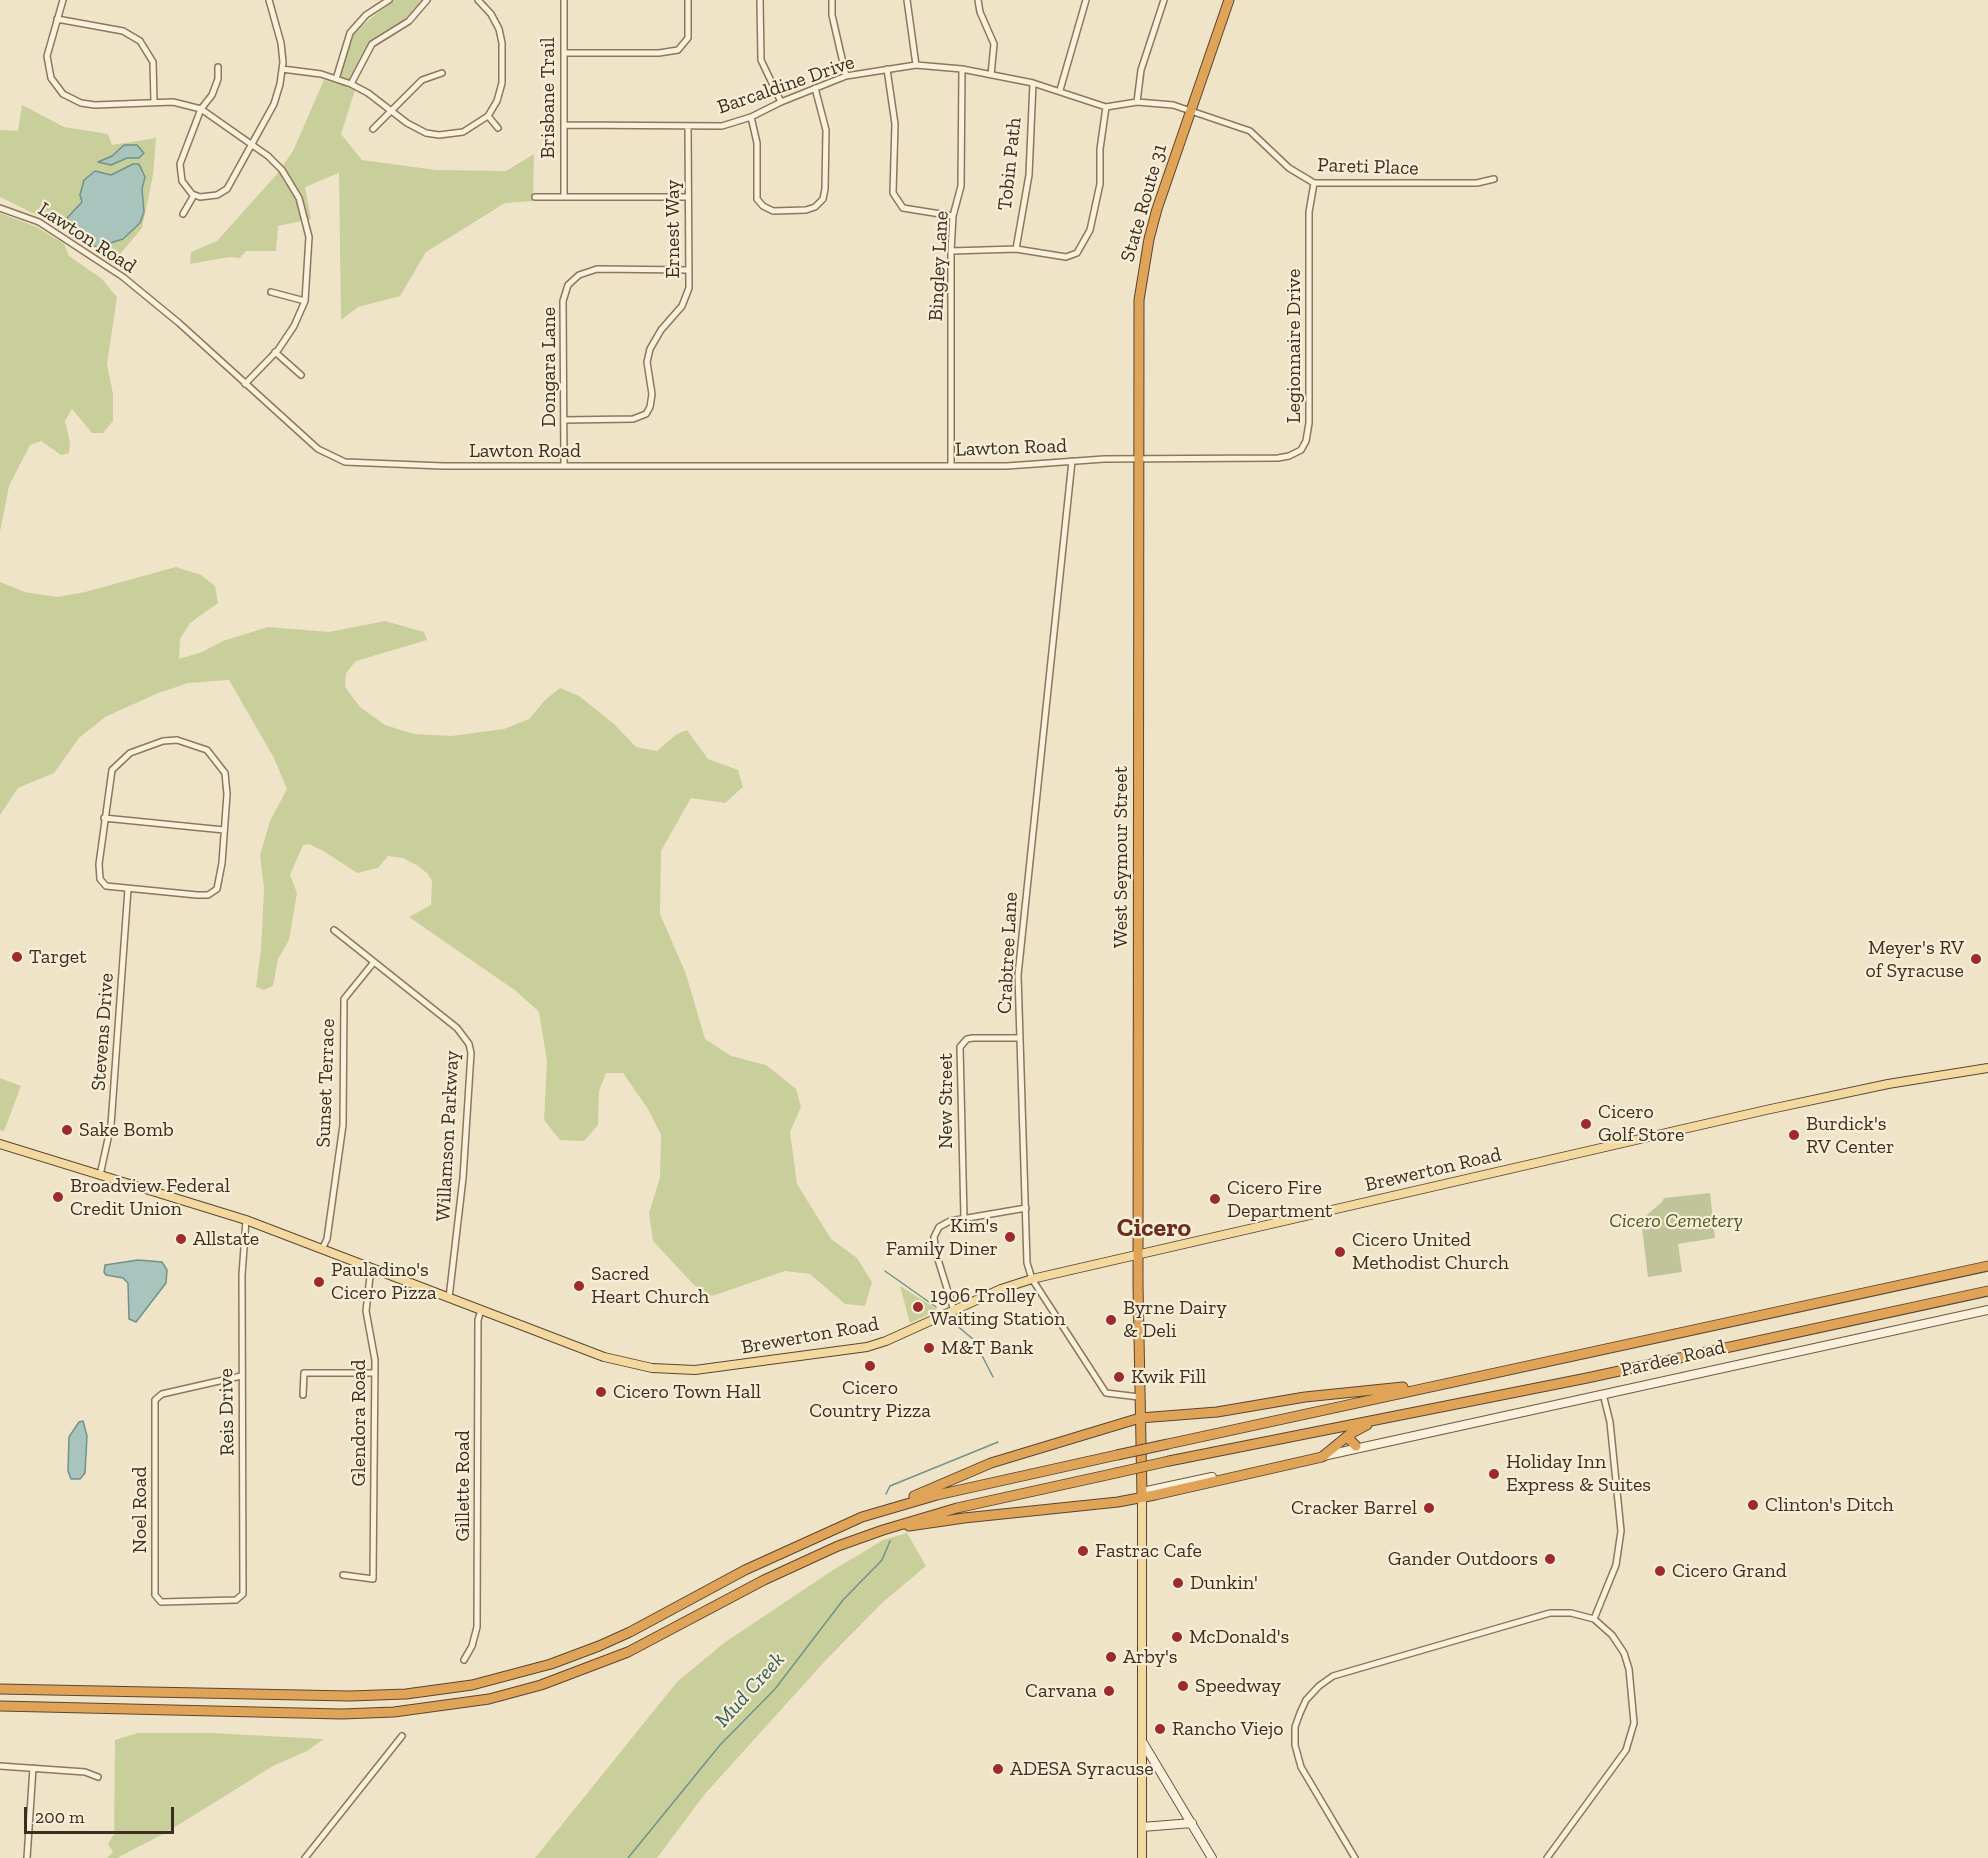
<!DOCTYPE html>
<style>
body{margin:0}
#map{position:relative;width:1988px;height:1858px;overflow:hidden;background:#f0e4c8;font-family:"Zilla Slab",serif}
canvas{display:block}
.scale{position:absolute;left:24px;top:1807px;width:150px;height:27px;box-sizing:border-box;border:3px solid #3d2e20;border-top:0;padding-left:8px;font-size:18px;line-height:21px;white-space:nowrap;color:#3d2e20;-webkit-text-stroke:4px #f7eed8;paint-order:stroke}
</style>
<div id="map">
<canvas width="1988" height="1858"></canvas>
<div class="scale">200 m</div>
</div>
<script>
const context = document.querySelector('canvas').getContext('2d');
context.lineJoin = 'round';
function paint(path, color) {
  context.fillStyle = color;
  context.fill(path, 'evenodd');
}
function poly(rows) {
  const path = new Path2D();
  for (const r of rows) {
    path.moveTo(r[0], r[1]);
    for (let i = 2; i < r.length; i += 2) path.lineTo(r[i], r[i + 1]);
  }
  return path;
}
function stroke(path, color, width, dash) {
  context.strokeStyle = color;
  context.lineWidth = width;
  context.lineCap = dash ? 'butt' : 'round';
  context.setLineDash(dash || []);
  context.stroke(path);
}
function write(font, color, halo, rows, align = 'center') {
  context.font = font + ' "Zilla Slab",serif';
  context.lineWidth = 4.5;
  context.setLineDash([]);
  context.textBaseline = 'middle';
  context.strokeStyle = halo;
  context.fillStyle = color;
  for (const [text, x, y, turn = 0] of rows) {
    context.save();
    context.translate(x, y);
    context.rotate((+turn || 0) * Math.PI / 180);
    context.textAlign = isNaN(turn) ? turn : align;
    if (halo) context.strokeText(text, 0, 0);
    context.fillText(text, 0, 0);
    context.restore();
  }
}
paint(poly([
 [394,0,422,0,414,13,372,39,351,76,347,87,355,90,341,134,362,160,436,170,506,171,534,154,533,201,505,203,426,252,400,296,358,307,341,320,339,173,305,187,311,219,278,226,276,251,246,251,240,258,229,257,190,264,191,252,217,241,277,174,293,151,324,80,337,83,354,32],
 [22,105,64,127,108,134,112,145,156,138,153,175,142,228,116,259,65,229,0,197,0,130,18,131],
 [0,213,37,227,64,244,69,256,102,279,117,297,107,364,113,394,113,421,103,433,92,433,72,409,65,421,70,442,69,453,61,455,41,441,30,445,9,486,0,532],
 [176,567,201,575,215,586,218,603,190,623,180,639,179,659,202,652,223,641,268,627,329,632,385,621,424,632,427,640,356,661,346,673,345,687,360,707,385,725,414,734,451,736,504,729,529,719,545,700,560,688,579,696,613,723,636,747,657,751,677,734,687,730,708,759,738,770,743,787,725,803,691,798,661,851,660,914,686,974,705,1039,731,1056,766,1065,796,1089,801,1107,790,1132,797,1184,831,1239,857,1258,872,1282,865,1306,845,1304,810,1274,785,1271,712,1296,694,1285,653,1241,649,1213,660,1178,661,1135,648,1109,623,1073,606,1073,599,1091,598,1125,584,1141,560,1140,544,1120,547,1061,539,1012,516,991,409,917,431,905,432,881,428,874,418,866,403,858,388,856,378,868,357,873,325,852,309,844,303,845,290,875,297,893,289,940,278,959,273,986,264,990,256,987,261,950,264,889,260,855,270,821,287,789,274,758,229,680,188,683,156,694,105,717,79,738,54,773,18,788,0,815,0,582,25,592,57,597,85,592],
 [0,1078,21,1086,4,1131,0,1130],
 [900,1286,938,1310,910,1323],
 [907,1533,926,1566,883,1602,825,1661,704,1795,657,1858,535,1858,677,1682,724,1643,830,1572,883,1540],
 [138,1733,211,1733,324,1739,307,1751,273,1766,167,1832,117,1858,107,1858,113,1852,108,1844,114,1834,115,1740]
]), '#c9cf9b');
paint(poly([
 [1710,1193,1715,1238,1678,1244,1682,1272,1648,1277,1641,1220,1662,1202,1664,1198]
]), '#bfc49a');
const water = poly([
 [124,145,137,145,144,153,139,158,127,158,111,165,98,162,112,156,124,145],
 [133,164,139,164,145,177,142,189,144,212,140,223,123,239,107,244,105,250,87,244,73,234,67,218,82,202,80,195,84,180,95,171,111,175,133,164],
 [138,1260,162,1262,167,1270,166,1283,136,1322,129,1319,128,1283,123,1278,106,1275,104,1272,105,1265,138,1260],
 [83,1421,87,1436,85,1473,80,1479,71,1479,68,1471,69,1437,79,1422,83,1421]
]);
paint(water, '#a9c4bc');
stroke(water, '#6f938a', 1.5);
stroke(poly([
 [885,1271,936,1307],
 [955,1324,974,1340,993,1377],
 [886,1494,890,1486,998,1442],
 [628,1858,720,1745,775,1689,843,1600,882,1560,890,1541]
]), '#6f938a', 1.5);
const street = poly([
 [63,0,47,56,51,78,63,94,81,103,95,105,173,102,201,109,268,156,282,170,299,198,309,237,305,301,294,326,278,350,245,384],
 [760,0,761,60,781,102],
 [832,0,832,15,846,76],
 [907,0,916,65],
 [978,0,980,12,994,44,991,75],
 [57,19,123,31,140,41,153,62,154,102],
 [564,53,659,53,678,50,688,38,688,0],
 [218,67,218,79,212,95,201,109,180,164,182,181,192,194,200,197,217,195,227,189,274,104,280,84,283,62,281,43,269,0],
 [282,69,321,74,351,84,368,93,407,123,426,133,439,135,463,132,488,116,497,101,502,83,502,43,499,29,491,14,478,0],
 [887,69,895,124,893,193,903,208,953,216],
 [336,79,350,33,366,15,389,0],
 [351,84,372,44,409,21,427,0],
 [1060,90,1086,0],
 [1137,102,1141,70,1164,0],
 [488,116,498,128],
 [751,117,757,143,757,199,763,206,773,211,806,210,815,207,823,199,825,189,826,130,815,88],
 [564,125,722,126,751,117,781,102,846,76,916,65,962,69,1033,83,1106,107,1137,102,1173,105,1191,111,1250,131,1289,168,1314,183,1477,183,1494,179],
 [373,129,422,80,442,73],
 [535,197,688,197],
 [564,197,564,0],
 [0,208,39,222,123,277,179,323,318,449,345,462,443,466,1007,466,1104,459,1278,458,1289,456,1301,450,1306,441,1309,423,1309,212,1314,183],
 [183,214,194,195],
 [1016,249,1029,175,1033,83],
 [951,251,1016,249,1066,257,1077,253,1090,230,1100,184,1100,149,1106,107],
 [271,292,305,301],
 [275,352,301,375],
 [564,420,633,419,646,414,650,407,652,394,647,362,650,349,661,330,682,306,689,288,688,126],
 [1072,461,1018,975,1027,1263,1032,1279,1106,1393,1139,1397],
 [564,466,563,301,568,285,579,275,597,269,689,270],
 [951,466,951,251,953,216,961,186,962,69],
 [177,740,207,750,225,773,227,794,222,863,217,889,208,895,197,895,106,886,100,879,99,864,112,770,130,753,163,741,177,740],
 [104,818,224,830],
 [334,930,457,1028,469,1044,471,1053,463,1178,449,1298],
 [100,1175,111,1125,128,889],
 [964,1218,960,1047,967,1039,973,1038,1019,1038],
 [322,1249,327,1239,343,1125,344,999,374,962],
 [954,1311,936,1253,934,1237,939,1227,950,1221,1026,1208],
 [241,1376,162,1394,155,1400,155,1595,161,1602,236,1600,243,1594,242,1275,246,1220],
 [303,1395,304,1373,375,1373],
 [343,1575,373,1579,375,1360,366,1311,371,1268],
 [464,1660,472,1646,477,1627,478,1320,481,1310],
 [0,1766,85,1772,98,1777],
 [27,1858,33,1768],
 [305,1858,402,1736],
 [1355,1858,1301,1767,1295,1745,1295,1727,1300,1713,1306,1700,1319,1686,1333,1676,1550,1613,1571,1613,1594,1619],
 [1547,1858,1626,1750,1634,1723,1629,1669,1624,1653,1612,1635,1594,1619,1616,1565,1621,1531,1610,1422,1603,1394]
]);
const secondary = poly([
 [1323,1456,1988,1310],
 [1142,1492,1212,1477],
 [1142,1741,1212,1858],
 [1142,1827,1192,1823]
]);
const primary = poly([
 [0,1144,246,1220,604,1357,652,1368,695,1370,867,1347,886,1341,1001,1289,1032,1279,1766,1110,1888,1084,1988,1068],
 [1142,1858,1142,1497]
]);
const highway = poly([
 [1350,1434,1350,1440,1356,1446],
 [1168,1444,1988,1266],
 [1169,1461,1587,1378,1988,1291],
 [914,1496,991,1463,1140,1418,1217,1412,1305,1397,1403,1387],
 [1142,1497,1138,1284,1139,300,1149,239,1157,209,1229,0],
 [909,1526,964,1518,1118,1502,1155,1495,1322,1457,1350,1434,1367,1425],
 [0,1689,350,1696,406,1694,472,1685,551,1664,599,1646,630,1632,745,1570,862,1517,937,1495,1117,1455],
 [0,1706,342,1714,394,1712,489,1699,541,1685,628,1652,764,1580,838,1546,883,1530,957,1508,1116,1473]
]);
stroke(street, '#8d765c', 8);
stroke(secondary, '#6f573f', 10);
stroke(primary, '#5b4430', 10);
stroke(highway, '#5b4430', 11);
stroke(street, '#faf1dc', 5);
stroke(secondary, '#faf1dc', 8);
stroke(primary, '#f3d9a0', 8);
stroke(highway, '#e0a458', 9);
const highwayBridge = poly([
 [1117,1455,1168,1444],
 [1116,1473,1169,1461]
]);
stroke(highwayBridge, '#5b4430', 11, []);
stroke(highwayBridge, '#e0a458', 9);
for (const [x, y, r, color] of [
 [17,957,6,"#9e2a2b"],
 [1976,959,6,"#9e2a2b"],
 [1586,1124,6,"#9e2a2b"],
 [67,1130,6,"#9e2a2b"],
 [1794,1135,6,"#9e2a2b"],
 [58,1197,6,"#9e2a2b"],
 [1215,1199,6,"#9e2a2b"],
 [1010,1237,6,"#9e2a2b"],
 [181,1239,6,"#9e2a2b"],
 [1340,1252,6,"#9e2a2b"],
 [319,1282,6,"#9e2a2b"],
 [579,1286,6,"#9e2a2b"],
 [918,1307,6,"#9e2a2b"],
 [1111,1320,6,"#9e2a2b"],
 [929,1348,6,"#9e2a2b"],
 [870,1366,6,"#9e2a2b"],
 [1119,1377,6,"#9e2a2b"],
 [601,1392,6,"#9e2a2b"],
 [1494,1474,6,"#9e2a2b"],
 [1753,1505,6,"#9e2a2b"],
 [1429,1508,6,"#9e2a2b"],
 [1083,1551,6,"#9e2a2b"],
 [1550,1559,6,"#9e2a2b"],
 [1660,1571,6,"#9e2a2b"],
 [1178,1583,6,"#9e2a2b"],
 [1177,1637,6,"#9e2a2b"],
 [1111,1657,6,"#9e2a2b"],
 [1183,1686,6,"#9e2a2b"],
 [1109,1691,6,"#9e2a2b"],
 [1160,1729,6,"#9e2a2b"],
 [998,1769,6,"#9e2a2b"]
]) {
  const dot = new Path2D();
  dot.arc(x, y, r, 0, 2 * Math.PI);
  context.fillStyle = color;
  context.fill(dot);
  stroke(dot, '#f7eed8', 2);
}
write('20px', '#3d2e20', '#f7eed8', [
 ["Barcaldine Drive",786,85,-19],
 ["Brisbane Trail",548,98,-90],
 ["Tobin Path",1010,164,-84],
 ["Pareti Place",1368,167,2],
 ["State Route 31",1144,203,-74],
 ["Ernest Way",673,229,-90],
 ["Lawton Road",87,238,33],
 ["Bingley Lane",939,266,-87],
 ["Legionnaire Drive",1294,346,-90],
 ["Dongara Lane",549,367,-90],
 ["Lawton Road",1011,448,-2],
 ["Lawton Road",525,451],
 ["West Seymour Street",1121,857,-90],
 ["Crabtree Lane",1008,953,-87],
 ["Stevens Drive",103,1032,-86],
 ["Sunset Terrace",326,1083,-88],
 ["New Street",946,1101,-90],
 ["Willamson Parkway",448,1136,-87],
 ["Brewerton Road",1433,1170,-13],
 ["Brewerton Road",810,1336,-10],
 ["Pardee Road",1673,1359,-13],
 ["Reis Drive",227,1412,-91],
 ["Glendora Road",359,1423,-90],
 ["Gillette Road",463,1486,-90],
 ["Noel Road",140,1510,-90]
]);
write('20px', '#3d2e20', '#f7eed8', [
 ["Meyer's RV",1964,948,"right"],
 ["of Syracuse",1964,971,"right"],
 ["Target",29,957],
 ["Cicero",1598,1112],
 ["Golf Store",1598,1135],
 ["Burdick's",1806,1124],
 ["RV Center",1806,1147],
 ["Sake Bomb",79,1130],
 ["Broadview Federal",70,1186],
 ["Credit Union",70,1209],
 ["Cicero Fire",1227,1188],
 ["Department",1227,1211],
 ["Kim's",998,1226,"right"],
 ["Family Diner",998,1249,"right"],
 ["Allstate",193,1239],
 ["Cicero United",1352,1240],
 ["Methodist Church",1352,1263],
 ["Pauladino's",331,1270],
 ["Cicero Pizza",331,1293],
 ["Sacred",591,1274],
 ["Heart Church",591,1297],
 ["1906 Trolley",930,1296],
 ["Waiting Station",930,1319],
 ["Byrne Dairy",1123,1308],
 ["& Deli",1123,1331],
 ["M&T Bank",941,1348],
 ["Kwik Fill",1131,1377],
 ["Cicero",870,1388,"center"],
 ["Country Pizza",870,1411,"center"],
 ["Cicero Town Hall",613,1392],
 ["Holiday Inn",1506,1462],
 ["Express & Suites",1506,1485],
 ["Clinton's Ditch",1765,1505],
 ["Cracker Barrel",1417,1508,"right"],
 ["Fastrac Cafe",1095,1551],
 ["Gander Outdoors",1538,1559,"right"],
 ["Cicero Grand",1672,1571],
 ["Dunkin'",1190,1583],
 ["McDonald's",1189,1637],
 ["Arby's",1123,1657],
 ["Speedway",1195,1686],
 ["Carvana",1097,1691,"right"],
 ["Rancho Viejo",1172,1729],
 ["ADESA Syracuse",1010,1769]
], 'left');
write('italic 20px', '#4d5a26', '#f7eed8', [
 ["Cicero Cemetery",1676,1221]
]);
write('italic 21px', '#2f5d5a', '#f7eed8', [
 ["Mud Creek",750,1690,-48]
]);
write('bold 26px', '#6b2e1e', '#f7eed8', [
 ["Cicero",1154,1229]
]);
</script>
